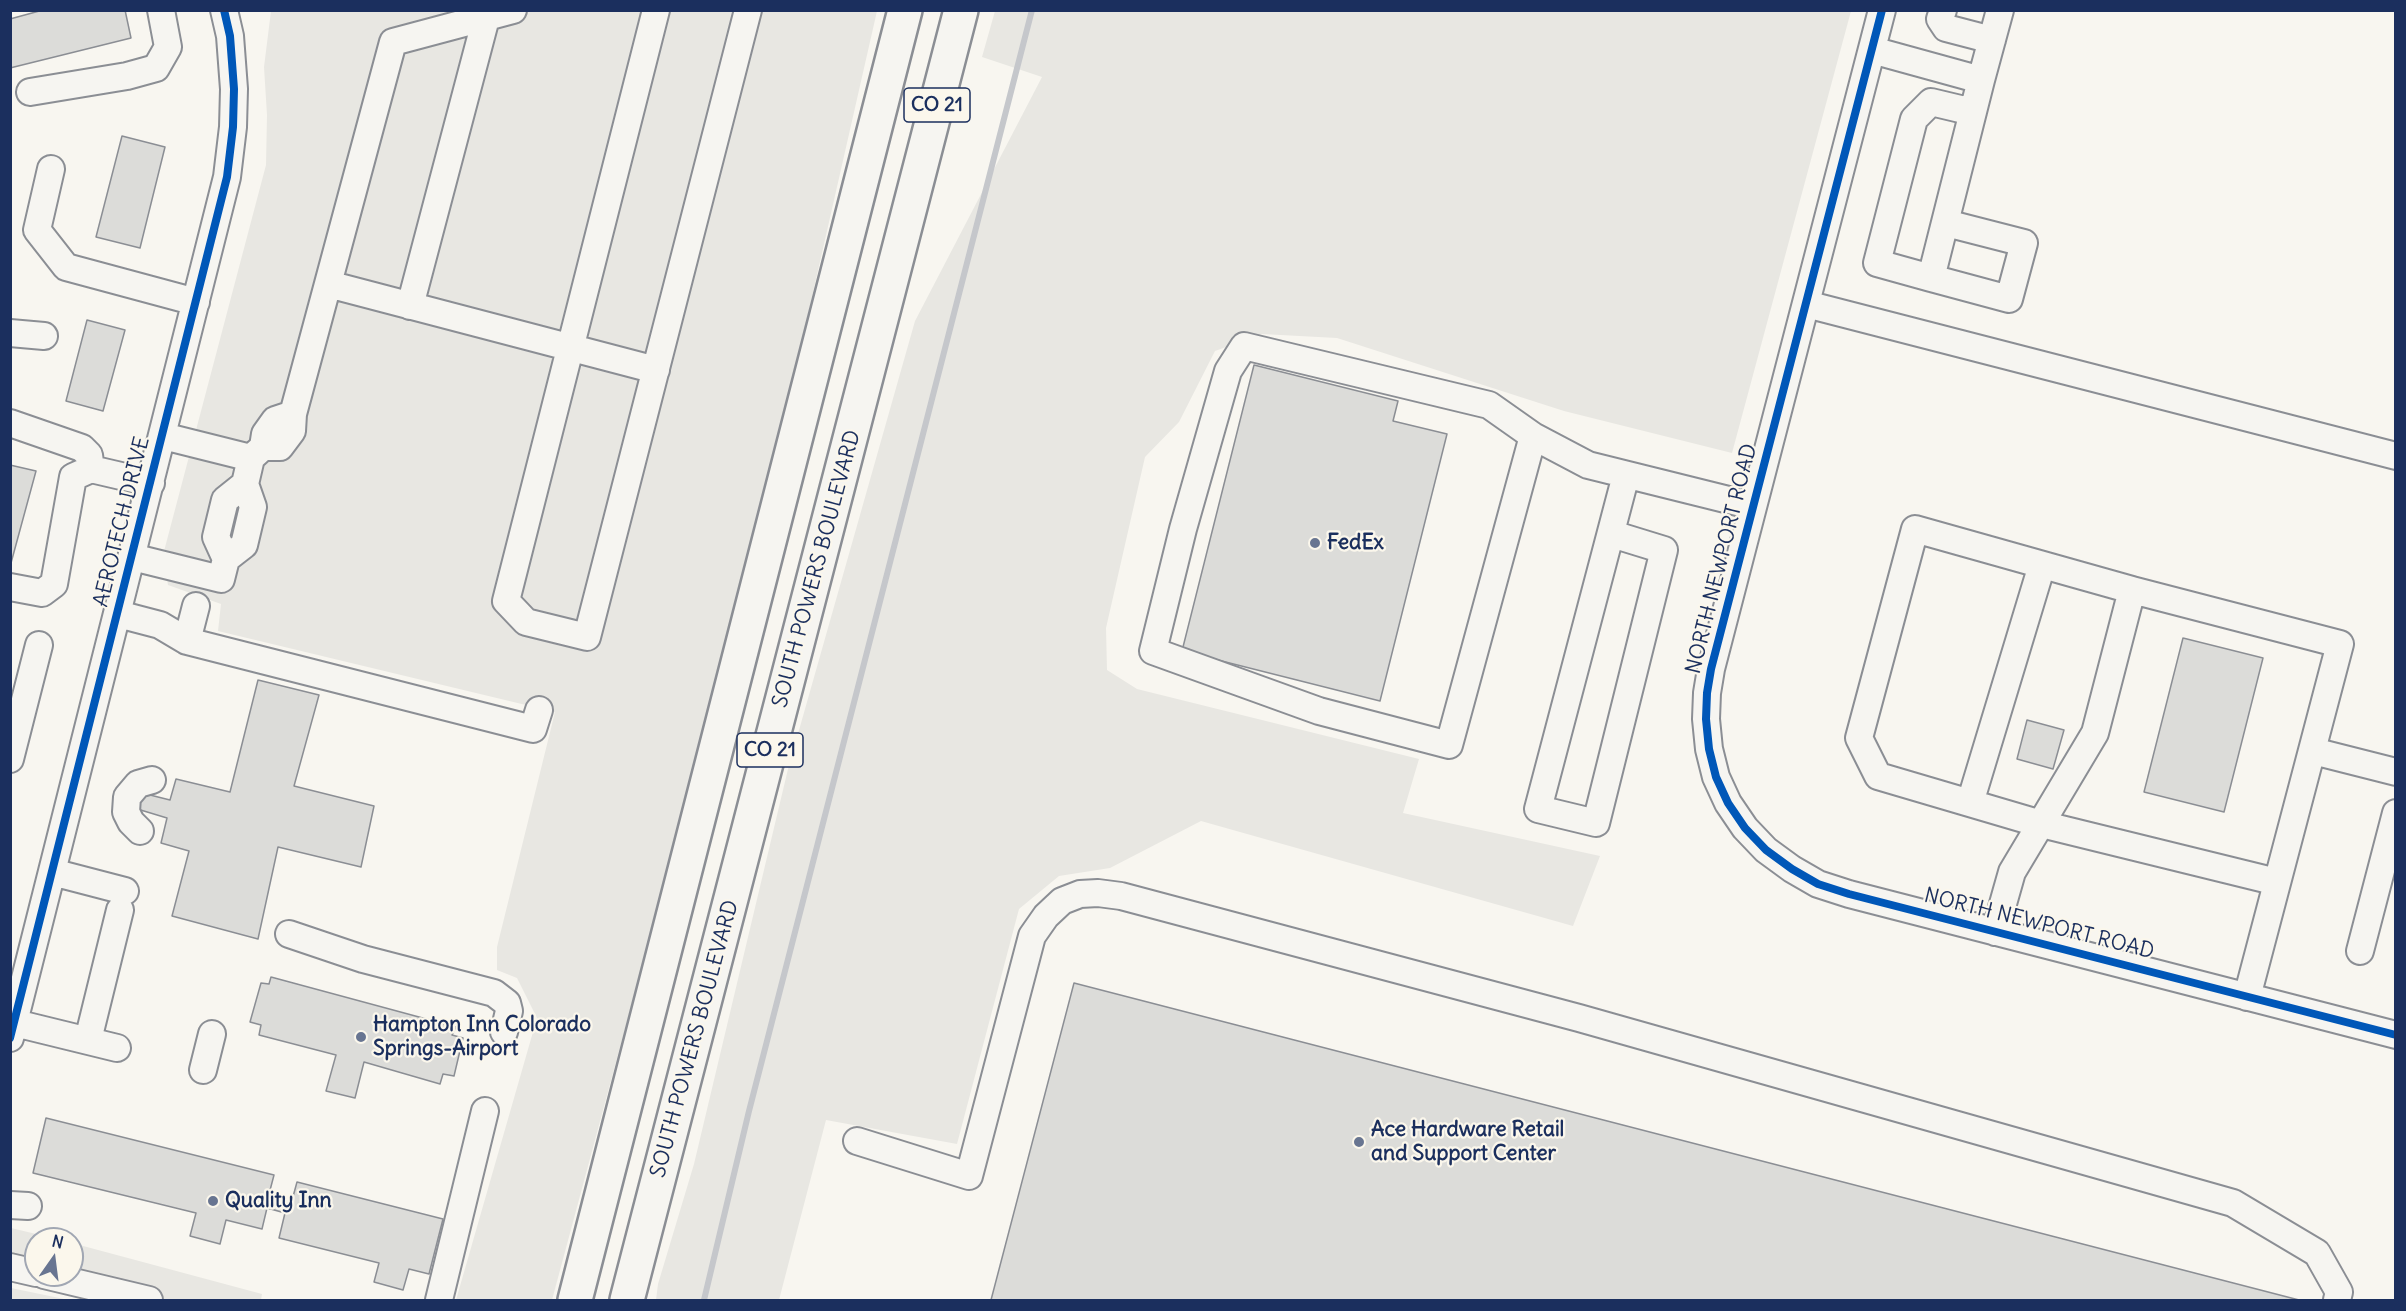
<!DOCTYPE html>
<style>
body{margin:0}
#map{position:relative;width:2406px;height:1311px;overflow:hidden;background:#f8f6f0;font-family:Delius,sans-serif}
canvas{display:block}
.frame{position:absolute;inset:0;border:12px solid #1b2f5e;pointer-events:none}
.north{position:absolute;left:24px;top:1227px;width:60px;height:60px;box-sizing:border-box;background:#fbf7ec;border:2px solid #a1a7b3;border-radius:50%;rotate:14deg;font-size:16px;font-weight:700;line-height:24px;text-align:center;color:#1b2f5e}
.north::after{content:'';display:block;margin:auto;width:21px;height:27px;background:#687591;clip-path:polygon(50% 0,100% 100%,50% 72%,0 100%)}
</style>
<div id="map">
<canvas width="2406" height="1311"></canvas>
<div class="frame"></div>
<div class="north">N</div>
</div>
<script>
const context = document.querySelector('canvas').getContext('2d');
context.lineJoin = 'round';
function paint(path, color) {
  context.fillStyle = color;
  context.fill(path, 'evenodd');
}
function poly(rows) {
  const path = new Path2D();
  for (const r of rows) {
    path.moveTo(r[0], r[1]);
    for (let i = 2; i < r.length; i += 2) path.lineTo(r[i], r[i + 1]);
  }
  return path;
}
function stroke(path, color, width, dash) {
  context.strokeStyle = color;
  context.lineWidth = width;
  context.lineCap = dash ? 'butt' : 'round';
  context.setLineDash(dash || []);
  context.stroke(path);
}
function write(font, color, halo, rows, align = 'center') {
  context.font = font + ' Delius,sans-serif';
  context.lineWidth = 4.5;
  context.setLineDash([]);
  context.textBaseline = 'middle';
  context.strokeStyle = halo;
  context.fillStyle = color;
  for (const [text, x, y, turn = 0] of rows) {
    context.save();
    context.translate(x, y);
    context.rotate((+turn || 0) * Math.PI / 180);
    context.textAlign = isNaN(turn) ? turn : align;
    if (halo) context.strokeText(text, 0, 0);
    context.fillText(text, 0, 0);
    context.restore();
  }
}
paint(poly([
 [271,11,877,11,809,310,731,634,552,1300,456,1300,537,1018,517,978,497,970,497,947,555,712,218,631,221,604,168,585,163,555,266,165,267,115,264,67],
 [995,11,1851,11,1732,453,1564,411,1337,338,1262,334,1215,351,1179,422,1145,457,1106,628,1107,670,1137,689,1419,759,1403,813,1600,856,1573,926,1201,821,1110,868,1059,876,1019,909,957,1144,826,1120,779,1300,656,1300,658,1284,694,1164,788,769,915,321,1042,77,982,57],
 [11,1228,57,1239,36,1239,36,1273,11,1267],
 [72,1243,262,1294,261,1300,146,1300,72,1275],
 [10,1288,11,1288,69,1300,11,1300]
]), '#e8e7e2');
stroke(poly([
 [704,1300,749,1111,1032,10]
]), '#c5c7cb', 6);
const building = poly([
 [43,10,125,10,131,38,10,68,10,19,43,10],
 [122,136,165,147,140,248,96,237,122,136],
 [87,320,125,330,103,411,66,401,87,320],
 [1254,365,1398,401,1393,421,1447,434,1380,701,1182,651,1254,365],
 [10,465,36,471,11,563,10,563,10,465],
 [2183,638,2263,658,2224,812,2144,792,2183,638],
 [258,680,319,695,294,786,374,806,361,867,278,847,258,939,172,916,189,851,161,843,167,818,134,808,138,792,170,800,176,779,230,792,258,680],
 [2027,720,2064,730,2053,769,2017,759,2027,720],
 [271,977,456,1027,452,1035,463,1038,454,1076,443,1074,440,1084,364,1062,355,1098,326,1091,336,1055,259,1035,261,1025,250,1022,261,983,269,984,271,977],
 [1074,983,2299,1300,991,1300,1074,983],
 [46,1118,274,1175,268,1198,291,1204,297,1182,443,1219,429,1274,409,1269,403,1290,374,1282,379,1263,279,1238,285,1213,267,1208,262,1229,226,1220,220,1244,190,1236,196,1213,33,1173,46,1118]
]);
paint(building, '#dcdcd9');
stroke(building, '#8b8e94', 1.5);
const minor = poly([
 [656,10,506,601,526,622,587,637,748,10],
 [1882,10,1711,669,1707,693,1706,719,1709,749,1716,777,1728,803,1745,828,1766,850,1792,869,1818,884,1849,894,2396,1035],
 [1943,10,1940,19,1946,28,1992,40],
 [1872,50,1981,80,2000,10],
 [30,92,127,76,156,68,168,47,161,10],
 [51,169,37,230,66,267,196,302],
 [1946,223,2024,243,2009,299,1931,278,1981,80],
 [1931,278,1877,263,1914,119,1931,102,1973,112],
 [328,284,656,370],
 [1806,304,2396,456],
 [410,306,486,18],
 [10,333,44,336],
 [293,414,393,42,513,10],
 [10,423,82,448,89,455,91,469],
 [1533,436,1449,745,1319,711,1153,651,1183,529,1228,371,1244,346,1489,405,1533,436,1588,465,1753,506],
 [251,458,263,447,265,434,275,420,293,414,292,431,280,447,263,447],
 [1612,534,1664,550,1596,823,1538,809,1626,475],
 [132,557,221,579,226,559,244,545,253,507,245,484,251,458,163,436],
 [226,559,216,537,225,500,245,484],
 [10,587,42,593,54,584,73,477,91,469,151,483],
 [2132,590,1915,529,1859,738,1878,776,2041,824,2277,882],
 [118,614,160,625,187,641,533,729,539,710],
 [187,641,196,606],
 [2313,751,2396,772],
 [10,759,39,645],
 [1970,803,2042,565],
 [140,831,131,822,126,812,127,797,138,784,152,780],
 [52,872,125,891],
 [1995,932,2012,872,2095,733,2132,590,2340,644,2247,997],
 [289,934,363,959,494,993,507,1003,509,1011,504,1032],
 [2360,951,2396,813],
 [15,1023,117,1048],
 [10,1038,227,177,233,127,234,89,230,36,224,10],
 [88,1040,120,910],
 [203,1070,212,1034],
 [857,1141,969,1176,1032,936,1046,916,1062,901,1080,894,1098,893,1121,896,1579,1018,2233,1203,2317,1253,2339,1292,2337,1300],
 [10,1205,28,1206],
 [10,1267,36,1273],
 [44,1275,149,1300],
 [439,1300,485,1111]
]);
const highway = poly([
 [575,1300,905,10],
 [627,1300,961,10]
]);
stroke(minor, '#8b8e94', 30);
stroke(highway, '#8b8e94', 38);
stroke(minor, '#f6f5f1', 26);
stroke(highway, '#f6f5f1', 33);
stroke(poly([
 [1882,10,1711,669,1707,693,1706,719,1709,749,1716,777,1728,803,1745,828,1766,850,1792,869,1818,884,1849,894,2396,1035],
 [10,1038,227,177,233,127,234,89,230,36,224,10]
]), '#0057b8', 8);
for (const [x, y, r, color] of [
 [1315,543,6,"#687591"],
 [361,1037,6,"#687591"],
 [1359,1142,6,"#687591"],
 [213,1201,6,"#687591"]
]) {
  const dot = new Path2D();
  dot.arc(x, y, r, 0, 2 * Math.PI);
  context.fillStyle = color;
  context.fill(dot);
  stroke(dot, '#fbf7ec', 2);
}
for (const [x, y, w] of [
 [937,105,66],
 [770,750,66]
]) {
  const box = new Path2D();
  box.roundRect(x - w / 2, y - 17, w, 34, 4.5);
  context.fillStyle = '#fbf7ec';
  context.fill(box);
  stroke(box, '#1b2f5e', 1.5);
}
write('bold 20px', '#1b2f5e', null, [
 ["CO 21",937,105],
 ["CO 21",770,750]
]);
write('21px', '#1b2f5e', '#fbf7ec', [
 ["AEROTECH DRIVE",122,522,-76],
 ["NORTH NEWPORT ROAD",1722,559,-76],
 ["SOUTH POWERS BOULEVARD",817,569,-75],
 ["NORTH NEWPORT ROAD",2039,924,14],
 ["SOUTH POWERS BOULEVARD",695,1039,-75]
]);
write('bold 21px', '#1b2f5e', '#fbf7ec', [
 ["FedEx",1327,543],
 ["Hampton Inn Colorado",373,1025],
 ["Springs-Airport",373,1049],
 ["Ace Hardware Retail",1371,1130],
 ["and Support Center",1371,1154],
 ["Quality Inn",225,1201]
], 'left');
</script>
